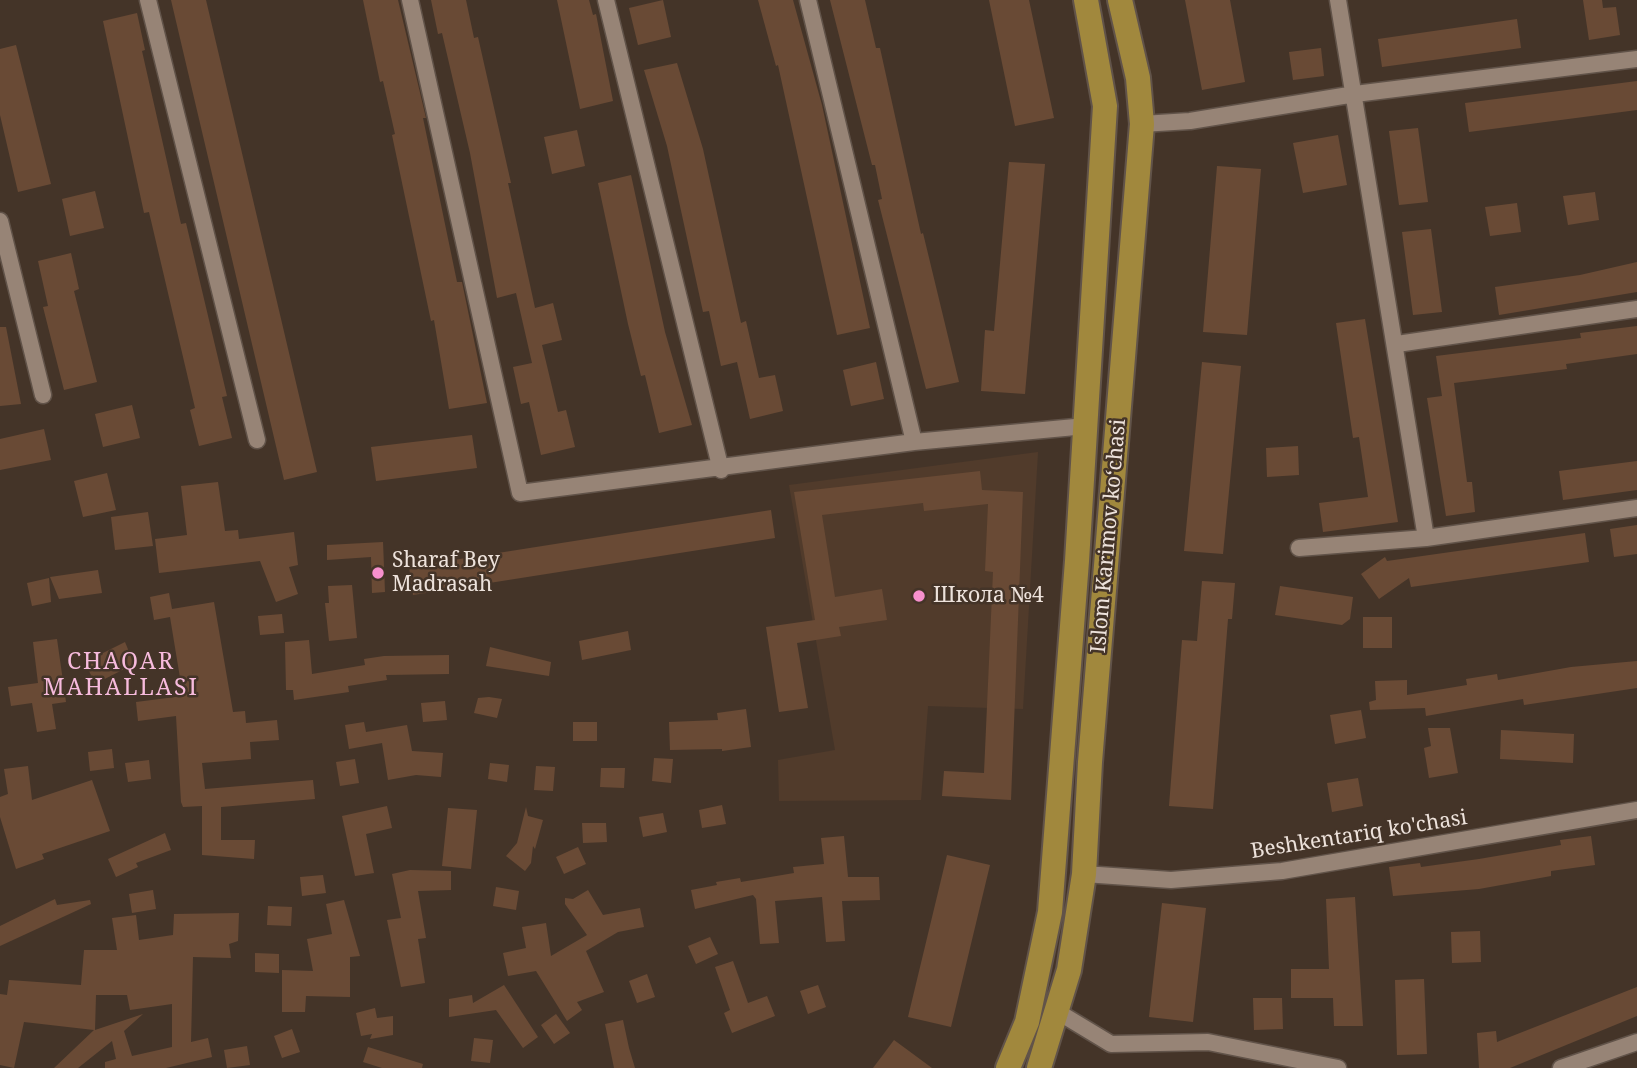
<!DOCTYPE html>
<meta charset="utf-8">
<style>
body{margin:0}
canvas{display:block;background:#443428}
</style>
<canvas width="1637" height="1068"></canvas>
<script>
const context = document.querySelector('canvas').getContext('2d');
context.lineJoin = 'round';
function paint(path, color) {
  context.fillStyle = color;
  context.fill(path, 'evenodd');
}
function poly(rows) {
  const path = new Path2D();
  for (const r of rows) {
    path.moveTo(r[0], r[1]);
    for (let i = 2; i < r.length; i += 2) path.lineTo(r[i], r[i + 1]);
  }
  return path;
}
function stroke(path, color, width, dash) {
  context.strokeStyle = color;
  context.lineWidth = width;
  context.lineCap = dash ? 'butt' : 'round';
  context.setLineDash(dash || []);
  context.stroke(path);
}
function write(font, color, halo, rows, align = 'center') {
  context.font = font + ' "Noto Serif",serif';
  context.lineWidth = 5;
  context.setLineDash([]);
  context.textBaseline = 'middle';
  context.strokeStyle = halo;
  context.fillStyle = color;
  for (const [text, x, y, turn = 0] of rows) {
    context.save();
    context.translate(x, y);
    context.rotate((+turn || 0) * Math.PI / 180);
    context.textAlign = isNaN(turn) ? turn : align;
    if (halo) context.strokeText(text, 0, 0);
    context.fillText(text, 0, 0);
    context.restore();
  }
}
paint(poly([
 [1038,452,1023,709,928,706,921,800,779,801,778,760,835,750,789,485]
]), '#513b2b');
paint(poly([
 [171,0,206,0,317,472,284,480],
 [363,0,398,0,426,118,423,118,457,282,462,282,487,403,449,409,434,320,431,321,392,135,395,134,383,81,380,82],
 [431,0,466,0,474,38,478,37,511,183,508,183,535,308,553,303,562,340,542,345,558,412,566,410,575,447,541,455,529,402,521,404,513,367,532,363,516,293,497,298,470,153,442,33,438,34],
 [557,0,589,0,593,15,596,14,613,101,580,109],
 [663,0,671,37,638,45,629,8],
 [758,0,793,0,822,105,870,328,837,335,778,65,776,66],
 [830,0,865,0,876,48,880,48,921,234,923,233,959,382,926,389,878,200,882,199,875,165,872,165],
 [989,0,1029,0,1054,118,1015,126],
 [1185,0,1230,0,1245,82,1202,90],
 [1583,0,1602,0,1603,8,1616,7,1620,35,1589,40],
 [137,13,145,50,142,51,181,224,186,223,227,396,222,397,232,438,199,446,190,410,195,408,149,212,144,213,103,21],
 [1517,19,1521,48,1382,67,1378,39],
 [16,45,51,184,18,192,0,115,0,49],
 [1321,48,1324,76,1293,80,1289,52],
 [677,63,703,149,741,323,746,321,759,378,775,375,783,411,750,419,737,362,721,366,709,311,703,312,667,146,644,70],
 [1637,81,1637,110,1469,132,1465,103],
 [1418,128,1428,202,1399,205,1389,131],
 [577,130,585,166,552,174,544,137],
 [1338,135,1347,185,1303,193,1293,143],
 [1009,162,1045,164,1025,394,981,391,985,330,994,331],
 [1217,166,1261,169,1247,335,1203,332],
 [631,175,665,332,692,425,659,433,645,375,641,376,628,324,598,183],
 [95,191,104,228,70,236,62,199],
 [1595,192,1599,220,1568,225,1563,196],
 [1517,203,1521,232,1490,236,1485,207],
 [1431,229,1442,312,1413,315,1402,232],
 [71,253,79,289,74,291,97,382,64,390,43,307,48,306,38,261],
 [1637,262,1637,292,1499,315,1495,287,1580,275],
 [1365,319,1398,522,1323,532,1319,503,1368,497,1359,437,1353,438,1336,323],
 [1637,326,1637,354,1566,364,1567,369,1454,383,1467,482,1472,482,1475,512,1446,516,1427,398,1442,396,1436,356,1581,338,1580,333],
 [0,327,6,327,21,404,0,406],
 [876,362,884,399,851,406,843,370],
 [1202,362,1241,366,1223,554,1184,551],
 [132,405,140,438,103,447,95,414],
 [44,429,51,460,0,470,0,439],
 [472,435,477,468,376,481,371,447],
 [1298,446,1299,475,1267,477,1266,448],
 [1637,461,1637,490,1563,500,1559,471],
 [980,471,982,490,1023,492,1011,800,942,796,944,771,984,773,993,572,985,571,988,504,924,511,923,503,822,515,835,597,882,589,887,620,839,627,841,636,797,643,808,708,779,712,766,627,815,620,794,492],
 [107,473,116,510,83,517,74,481],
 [218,482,225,531,238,530,239,539,294,532,298,565,289,567,298,594,276,602,260,561,159,573,155,539,187,535,181,486],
 [771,510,775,538,413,595,409,567],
 [148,512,153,546,115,550,111,517],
 [1637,525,1637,554,1614,557,1610,529],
 [1585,533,1589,562,1411,587,1409,578,1379,599,1361,574,1385,557,1387,561],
 [383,542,385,592,372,593,371,557,327,560,327,545],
 [98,570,102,593,59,599,50,577],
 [49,578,51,602,32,606,27,583],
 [1202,581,1235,583,1232,619,1228,619,1213,809,1169,806,1182,640,1197,641],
 [352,585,357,638,329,641,325,603,329,603,328,586],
 [1280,586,1353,597,1350,619,1342,625,1275,615],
 [169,593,172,609,214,602,233,712,245,711,246,723,277,720,279,740,250,742,251,759,202,763,205,789,313,780,315,799,221,807,221,840,255,840,254,859,202,855,202,806,183,807,181,802,176,716,138,721,136,702,183,696,170,617,154,620,150,597],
 [282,614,284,633,260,635,258,616],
 [1363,617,1392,617,1392,648,1363,648],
 [628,631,631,650,582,660,579,641],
 [57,639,66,702,52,704,56,729,37,732,32,703,11,706,8,687,38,683,33,642],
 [309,640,312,674,365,665,364,659,384,656,449,655,449,674,386,675,387,680,348,686,349,692,294,700,293,690,286,690,285,642],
 [125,642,134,664,95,684,85,662],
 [490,647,551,662,549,676,486,666],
 [1637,661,1637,688,1524,705,1523,699,1426,716,1425,708,1370,710,1369,702,1376,700,1375,681,1407,680,1407,695,1467,685,1466,679,1497,674,1498,680,1571,667],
 [489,697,502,699,497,718,474,713,478,698],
 [445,701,447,720,423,722,421,703],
 [746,709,751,747,722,751,722,749,670,750,669,722,718,720,717,713],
 [1361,710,1366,738,1335,744,1330,715],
 [364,722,366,732,407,725,412,751,443,753,441,777,416,775,388,780,382,743,349,749,345,725],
 [573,722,597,722,597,741,573,741],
 [1428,728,1450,728,1458,773,1429,778,1424,748,1431,746],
 [1501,730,1574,734,1573,763,1500,759],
 [112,749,114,768,90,771,88,752],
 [654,758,673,759,671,783,652,781],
 [355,759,359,783,340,786,336,762],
 [149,760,151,779,128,782,125,763],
 [490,763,509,765,507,782,488,779],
 [28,766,32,800,92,780,110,831,42,854,44,859,16,869,0,817,0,797,8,794,4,769],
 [536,766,555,767,553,791,534,790],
 [601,768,625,768,624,788,600,787],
 [1358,778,1363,806,1332,812,1327,783],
 [722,805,726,824,702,828,699,810],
 [387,806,392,828,366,834,374,873,355,876,342,816],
 [526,807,528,816,543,820,535,849,533,846,531,863,525,871,506,856,517,843],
 [448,808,477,810,471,869,442,866],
 [663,813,667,832,643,837,639,817],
 [582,823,606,823,607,842,583,843],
 [165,833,171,850,136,863,138,867,116,877,108,859],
 [844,836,848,877,879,877,880,900,842,901,845,941,826,942,822,897,775,901,779,943,760,944,756,899,753,895,695,909,691,890,717,885,716,882,740,878,741,882,794,873,793,867,824,864,821,838],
 [1591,836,1595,865,1551,871,1551,876,1479,889,1393,896,1389,867,1420,863,1421,867,1479,859,1561,845,1560,840],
 [578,847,586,864,564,874,556,857],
 [947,855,990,865,951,1027,908,1017],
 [410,870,451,871,451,890,418,891,426,938,418,939,425,983,401,987,387,920,401,918,392,874],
 [323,875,326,893,302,896,300,877],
 [496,887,519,891,516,910,493,906],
 [153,890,156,909,132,913,129,894],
 [588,890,603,915,640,908,644,927,618,932,586,951,604,992,577,1002,582,1010,567,1021,536,971,508,976,503,953,526,948,522,927,546,923,551,956,587,935,565,904,565,898,573,899],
 [1355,897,1363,1026,1334,1026,1333,998,1291,998,1291,969,1329,969,1326,899],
 [55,899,57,905,90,900,91,904,0,946,0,926],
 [344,900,360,956,350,957,350,997,306,996,305,1012,282,1012,282,970,313,971,307,939,332,934,326,904],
 [1162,903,1206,908,1193,1022,1149,1017],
 [268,906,292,907,291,926,267,925],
 [239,913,238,941,229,944,231,958,193,957,191,1042,208,1038,212,1057,166,1068,105,1068,105,1062,116,1059,112,1041,78,1068,54,1068,94,1030,24,1022,14,1068,0,1065,0,994,7,995,9,980,81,985,84,950,117,950,112,918,136,915,139,940,173,935,174,914],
 [96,995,127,995,130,1010,172,1004,172,1047,132,1056,124,1031,143,1014,95,1030],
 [1480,931,1481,962,1452,963,1451,932],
 [710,937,718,954,696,964,688,946],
 [255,953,279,954,279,973,255,972],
 [733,961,748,1003,767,996,775,1016,732,1033,724,1013,730,1010,715,967],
 [647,974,655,997,637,1003,629,981],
 [1424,979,1427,1054,1397,1055,1395,980],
 [504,985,538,1037,523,1048,496,1010,449,1017,449,999,472,995,473,1003],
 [818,985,826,1007,808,1014,800,991],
 [1637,987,1637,1016,1510,1068,1479,1068,1477,1033,1496,1031,1497,1042],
 [1253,998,1282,998,1283,1029,1254,1030],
 [375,1008,377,1018,393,1016,393,1035,370,1039,372,1034,361,1036,356,1013],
 [556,1014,570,1033,554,1044,541,1025],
 [623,1020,629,1048,635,1068,614,1068,605,1024],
 [292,1029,300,1052,282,1058,274,1036],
 [474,1038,493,1040,490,1063,471,1061],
 [894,1040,909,1051,932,1068,873,1068],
 [247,1046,250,1065,227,1068,224,1050],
 [368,1047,423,1064,422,1068,382,1068,363,1062]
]), '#694a35');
const street = poly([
 [148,0,257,440],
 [410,0,520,493,914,442,1086,426],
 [606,0,721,470],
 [808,0,914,442],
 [1338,0,1426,538],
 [1142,124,1190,121,1355,94,1637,59],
 [0,221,43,395],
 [1397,344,1637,309],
 [1299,548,1426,538,1637,508],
 [1084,874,1171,880,1282,871,1637,810],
 [1058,1012,1111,1044,1208,1042,1338,1068],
 [1561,1068,1637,1042]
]);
const primary = poly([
 [1008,1068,1027,1022,1050,912,1077,561,1105,106,1086,0],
 [1039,1068,1069,970,1084,874,1090,762,1142,124,1138,78,1120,0]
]);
stroke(street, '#615349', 19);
stroke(primary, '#615349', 28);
stroke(street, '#978476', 16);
stroke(primary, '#a1883d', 24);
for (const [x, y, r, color] of [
 [378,573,7,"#f790cd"],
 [919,596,7,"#f790cd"]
]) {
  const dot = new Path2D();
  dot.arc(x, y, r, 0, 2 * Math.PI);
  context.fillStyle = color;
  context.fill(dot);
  stroke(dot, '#443428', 2.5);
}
write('21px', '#ede2db', '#443428', [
 ["Islom Karimov ko‘chasi",1109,536,-85],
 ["Beshkentariq ko'chasi",1359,835,-9]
]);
write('21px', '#ede2db', '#443428', [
 ["Sharaf Bey",392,561],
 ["Madrasah",392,585],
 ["Школа №4",933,596]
], 'left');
context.letterSpacing = '2px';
write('23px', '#f7bbdd', '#443428', [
 ["CHAQAR",121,662],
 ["MAHALLASI",121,688]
]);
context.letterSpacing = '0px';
</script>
